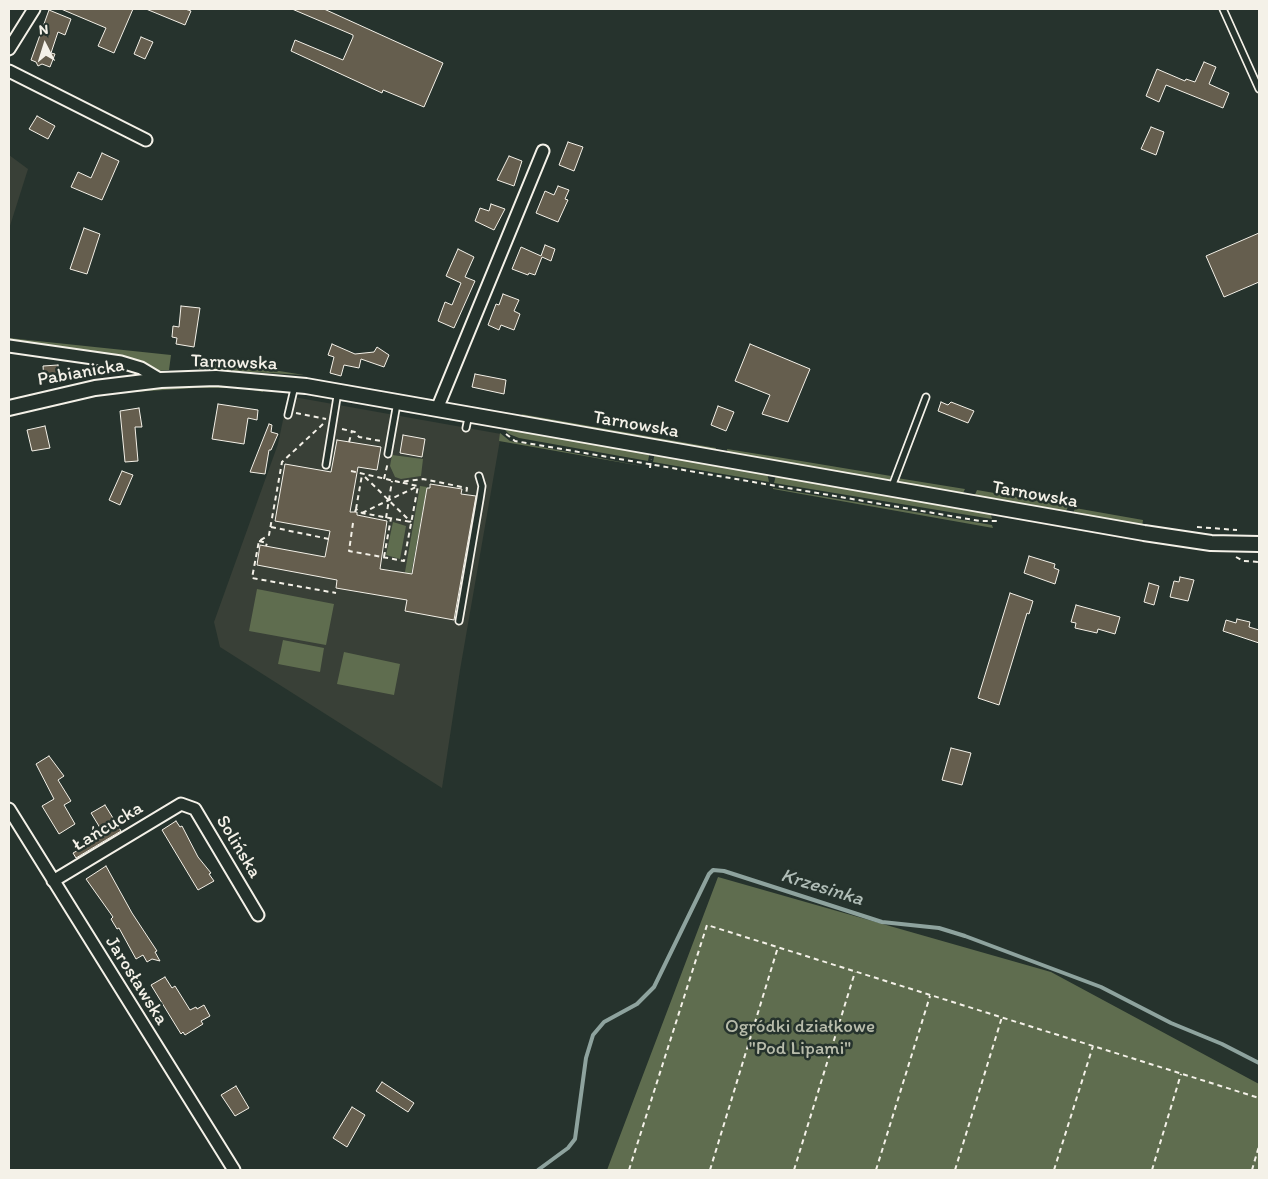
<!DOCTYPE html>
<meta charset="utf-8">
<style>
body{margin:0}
#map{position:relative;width:1268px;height:1179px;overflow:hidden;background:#26332d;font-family:Itim,sans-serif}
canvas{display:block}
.frame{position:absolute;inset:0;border:10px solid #f4f1e8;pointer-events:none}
.north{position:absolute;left:20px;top:20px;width:50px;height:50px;-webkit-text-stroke:4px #26332d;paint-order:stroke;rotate:355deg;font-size:14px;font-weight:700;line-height:20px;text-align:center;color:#f4f1e8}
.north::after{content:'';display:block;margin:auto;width:18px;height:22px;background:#f4f1e8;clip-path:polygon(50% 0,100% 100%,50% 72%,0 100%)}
</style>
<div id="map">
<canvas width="1268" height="1179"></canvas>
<div class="frame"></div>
<div class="north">N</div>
</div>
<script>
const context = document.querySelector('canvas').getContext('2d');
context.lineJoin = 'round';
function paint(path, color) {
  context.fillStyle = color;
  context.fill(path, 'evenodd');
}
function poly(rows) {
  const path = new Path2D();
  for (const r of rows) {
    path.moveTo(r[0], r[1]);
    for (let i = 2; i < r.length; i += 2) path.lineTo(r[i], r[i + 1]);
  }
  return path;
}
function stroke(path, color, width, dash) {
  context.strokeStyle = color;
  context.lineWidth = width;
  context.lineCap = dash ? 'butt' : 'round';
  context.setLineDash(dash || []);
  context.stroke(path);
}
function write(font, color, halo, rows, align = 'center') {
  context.font = font + ' Itim,sans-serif';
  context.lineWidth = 5;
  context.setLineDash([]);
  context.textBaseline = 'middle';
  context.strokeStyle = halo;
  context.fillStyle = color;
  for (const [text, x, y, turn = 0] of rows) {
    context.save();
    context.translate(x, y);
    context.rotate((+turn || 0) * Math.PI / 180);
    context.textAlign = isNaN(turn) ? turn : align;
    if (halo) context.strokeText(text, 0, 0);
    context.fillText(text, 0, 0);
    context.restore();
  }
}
paint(poly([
 [9,155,28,169,9,229],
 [288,396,501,434,460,670,442,788,220,647,214,622,278,444]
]), '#394037');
paint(poly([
 [9,338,171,355,169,370,158,371,132,359,9,341],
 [198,359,242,365,304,375,199,369],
 [196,384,262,387,263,392,243,388,195,388,118,393,118,389],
 [521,414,716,448,715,452,529,419],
 [502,427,650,451,648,461,519,438,509,434],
 [500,433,510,441,647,467,499,441],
 [727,449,783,458,891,476,889,482,728,454],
 [655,452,767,472,769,482,653,462],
 [392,455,423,459,421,476,401,479,395,477,390,466],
 [776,475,990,511,992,519,774,483],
 [897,478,965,489,962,495,898,484],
 [420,486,427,487,410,580,405,572],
 [773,488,992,525,993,528,773,489],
 [977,490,1064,505,1068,507,1065,513,974,497],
 [1075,508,1143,520,1142,527,1073,514],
 [393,522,406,526,400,559,386,555],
 [257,589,334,604,326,645,249,631],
 [283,640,324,648,320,672,278,664],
 [344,652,400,664,394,695,337,684],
 [718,877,1051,972,1259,1084,1259,1170,607,1170]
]), '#5f6d4f');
stroke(poly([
 [538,1170,568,1148,575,1139,586,1058,593,1035,604,1022,637,1004,654,987,709,874,713,870,724,871,882,922,939,928,965,936,1101,987,1171,1023,1222,1044,1259,1063]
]), '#8ea39e', 4);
const building = poly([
 [61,9,133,9,114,53,98,46,106,28,61,9],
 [146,9,185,9,191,11,185,25,146,9],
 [292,9,324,9,443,63,424,107,383,90,382,93,291,51,295,40,343,60,353,37,353,35,292,9],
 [49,10,71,19,65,35,58,32,51,53,55,54,50,67,42,64,38,66,36,62,31,60,49,10],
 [141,37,153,42,145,59,134,54,141,37],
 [1204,62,1216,67,1209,84,1229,93,1223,108,1166,85,1159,102,1146,96,1157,69,1185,81,1186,79,1195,82,1204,62],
 [37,116,55,126,48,139,29,129,37,116],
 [1151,127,1164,132,1156,155,1141,149,1151,127],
 [568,142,583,147,574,171,559,165,568,142],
 [102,153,119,161,102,200,71,187,78,172,91,178,102,153],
 [509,156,522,161,514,186,497,180,509,156],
 [558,186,569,190,565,199,568,200,558,222,536,213,545,191,554,195,558,186],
 [491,204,505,209,494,230,475,221,480,208,489,211,491,204],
 [84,228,100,234,87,274,70,269,84,228],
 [1259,233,1259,282,1224,297,1206,256,1259,233],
 [545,245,555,249,551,261,542,257,535,275,529,273,528,275,512,269,521,247,541,256,545,245],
 [458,249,474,257,465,277,475,281,454,328,438,321,445,302,452,305,461,283,446,276,458,249],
 [503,294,519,300,514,311,520,314,514,330,501,325,499,330,488,325,496,304,499,305,503,294],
 [181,306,200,308,194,347,176,344,177,338,172,337,173,326,179,327,181,306],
 [332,344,355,354,374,352,377,347,389,355,384,367,361,359,359,368,344,365,341,376,330,373,334,357,328,355,332,344],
 [750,344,810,369,788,422,762,414,770,395,735,381,750,344],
 [58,365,59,378,44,380,43,366,58,365],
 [475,374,506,380,504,394,472,387,475,374],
 [941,402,948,405,951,402,974,411,968,423,938,411,941,402],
 [218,404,258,410,257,420,248,418,244,444,212,439,218,404],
 [718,406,734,412,726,431,711,425,718,406],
 [139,408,142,427,135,427,138,461,125,462,120,411,139,408],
 [269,424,272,425,271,432,278,434,271,450,269,450,265,474,250,472,269,424],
 [45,426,50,448,32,451,27,430,45,426],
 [403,435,425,439,422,457,400,453,403,435],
 [337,440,381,447,377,470,358,467,350,512,357,512,357,515,387,521,380,569,412,574,427,488,430,488,430,484,462,489,461,494,476,496,454,620,405,611,407,600,336,588,337,580,257,565,260,545,325,557,330,531,275,521,285,464,331,472,337,440],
 [122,471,133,475,120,505,109,500,122,471],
 [1029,556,1055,564,1054,568,1059,570,1055,584,1024,573,1029,556],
 [1180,577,1194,580,1188,601,1170,597,1174,581,1179,582,1180,577],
 [1149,583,1159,586,1154,605,1144,602,1149,583],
 [1010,593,1033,601,1029,614,1027,613,999,705,978,698,1010,593],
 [1076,605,1120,617,1115,634,1098,629,1097,633,1075,628,1076,623,1071,622,1076,605],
 [1237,619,1250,622,1249,627,1259,630,1259,643,1223,631,1226,620,1236,623,1237,619],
 [951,748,971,753,962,785,942,780,951,748],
 [49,756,64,776,58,780,71,801,64,805,75,824,59,834,42,806,54,799,36,764,49,756],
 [105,805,121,831,76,858,73,853,105,836,91,813,105,805],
 [176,821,180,827,182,826,198,857,211,873,209,874,214,881,198,890,162,830,176,821],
 [106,866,132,913,157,951,155,952,160,961,152,959,147,962,143,955,136,959,119,928,117,929,111,919,113,917,86,879,106,866],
 [165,977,172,988,175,986,190,1010,196,1007,197,1009,204,1005,210,1016,201,1021,203,1024,185,1035,183,1032,181,1034,151,985,165,977],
 [382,1082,414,1103,408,1112,376,1091,382,1082],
 [236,1086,249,1108,235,1116,221,1095,236,1086],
 [352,1107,365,1115,347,1147,333,1138,352,1107]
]);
paint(building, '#655e4e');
stroke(building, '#f4f1e8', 1);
const service = poly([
 [1223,9,1259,89],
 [288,415,295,385],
 [466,428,469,414],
 [388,454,397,403],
 [326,465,338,391],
 [891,489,926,397],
 [459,621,480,499,482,486,479,476]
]);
const minor = poly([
 [9,49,34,9],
 [9,71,146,140],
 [9,346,121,362,141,368,161,380],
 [437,409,543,151],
 [9,809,234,1170],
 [53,881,181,804,195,809,258,915]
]);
const tertiary = poly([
 [9,408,95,388,161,380,216,378,306,386,1144,533,1211,543,1259,544]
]);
stroke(service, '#f4f1e8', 9);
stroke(minor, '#f4f1e8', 15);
stroke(tertiary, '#f4f1e8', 18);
stroke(poly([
 [296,413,326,419],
 [323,424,282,462,269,535,259,541,252,578,336,593],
 [342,429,355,432,359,437,381,441],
 [506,434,515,441,980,521,997,521],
 [349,442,352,431],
 [650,468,651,459],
 [351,471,399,482,423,479,467,488,466,495],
 [365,477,411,522],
 [384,479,388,462],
 [356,509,362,475],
 [355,512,356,509,362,513,411,522],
 [362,513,416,487],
 [386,518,392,481],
 [353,523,349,551,404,561,418,486,399,482],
 [271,527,329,539],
 [1197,527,1237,530],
 [259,541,267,543,266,546],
 [384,557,391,518],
 [1236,557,1243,561,1259,562],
 [629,1170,707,925,1259,1098],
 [710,1170,778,947],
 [794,1170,855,972],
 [876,1170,930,996],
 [955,1170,1002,1017],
 [1054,1170,1093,1046],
 [1152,1170,1181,1074],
 [1252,1170,1259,1146]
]), '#f4f1e8', 2, [5, 4]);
stroke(service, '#26332d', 5.5);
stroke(minor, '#26332d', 11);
stroke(tertiary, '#26332d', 14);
write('19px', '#f4f1e8', '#26332d', [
 ["Tarnowska",234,363,2],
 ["Pabianicka",81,373,-10],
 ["Tarnowska",636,425,10],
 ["Tarnowska",1035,495,10],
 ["Łańcucka",108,827,-31],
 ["Solińska",238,847,59],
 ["Jarosławska",136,981,58]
]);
write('19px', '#b8bcab', '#26332d', [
 ["Ogródki działkowe",800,1027],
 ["\"Pod Lipami\"",800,1049]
]);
write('italic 20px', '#b0bdb7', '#26332d', [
 ["Krzesinka",822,888,17]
]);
</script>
